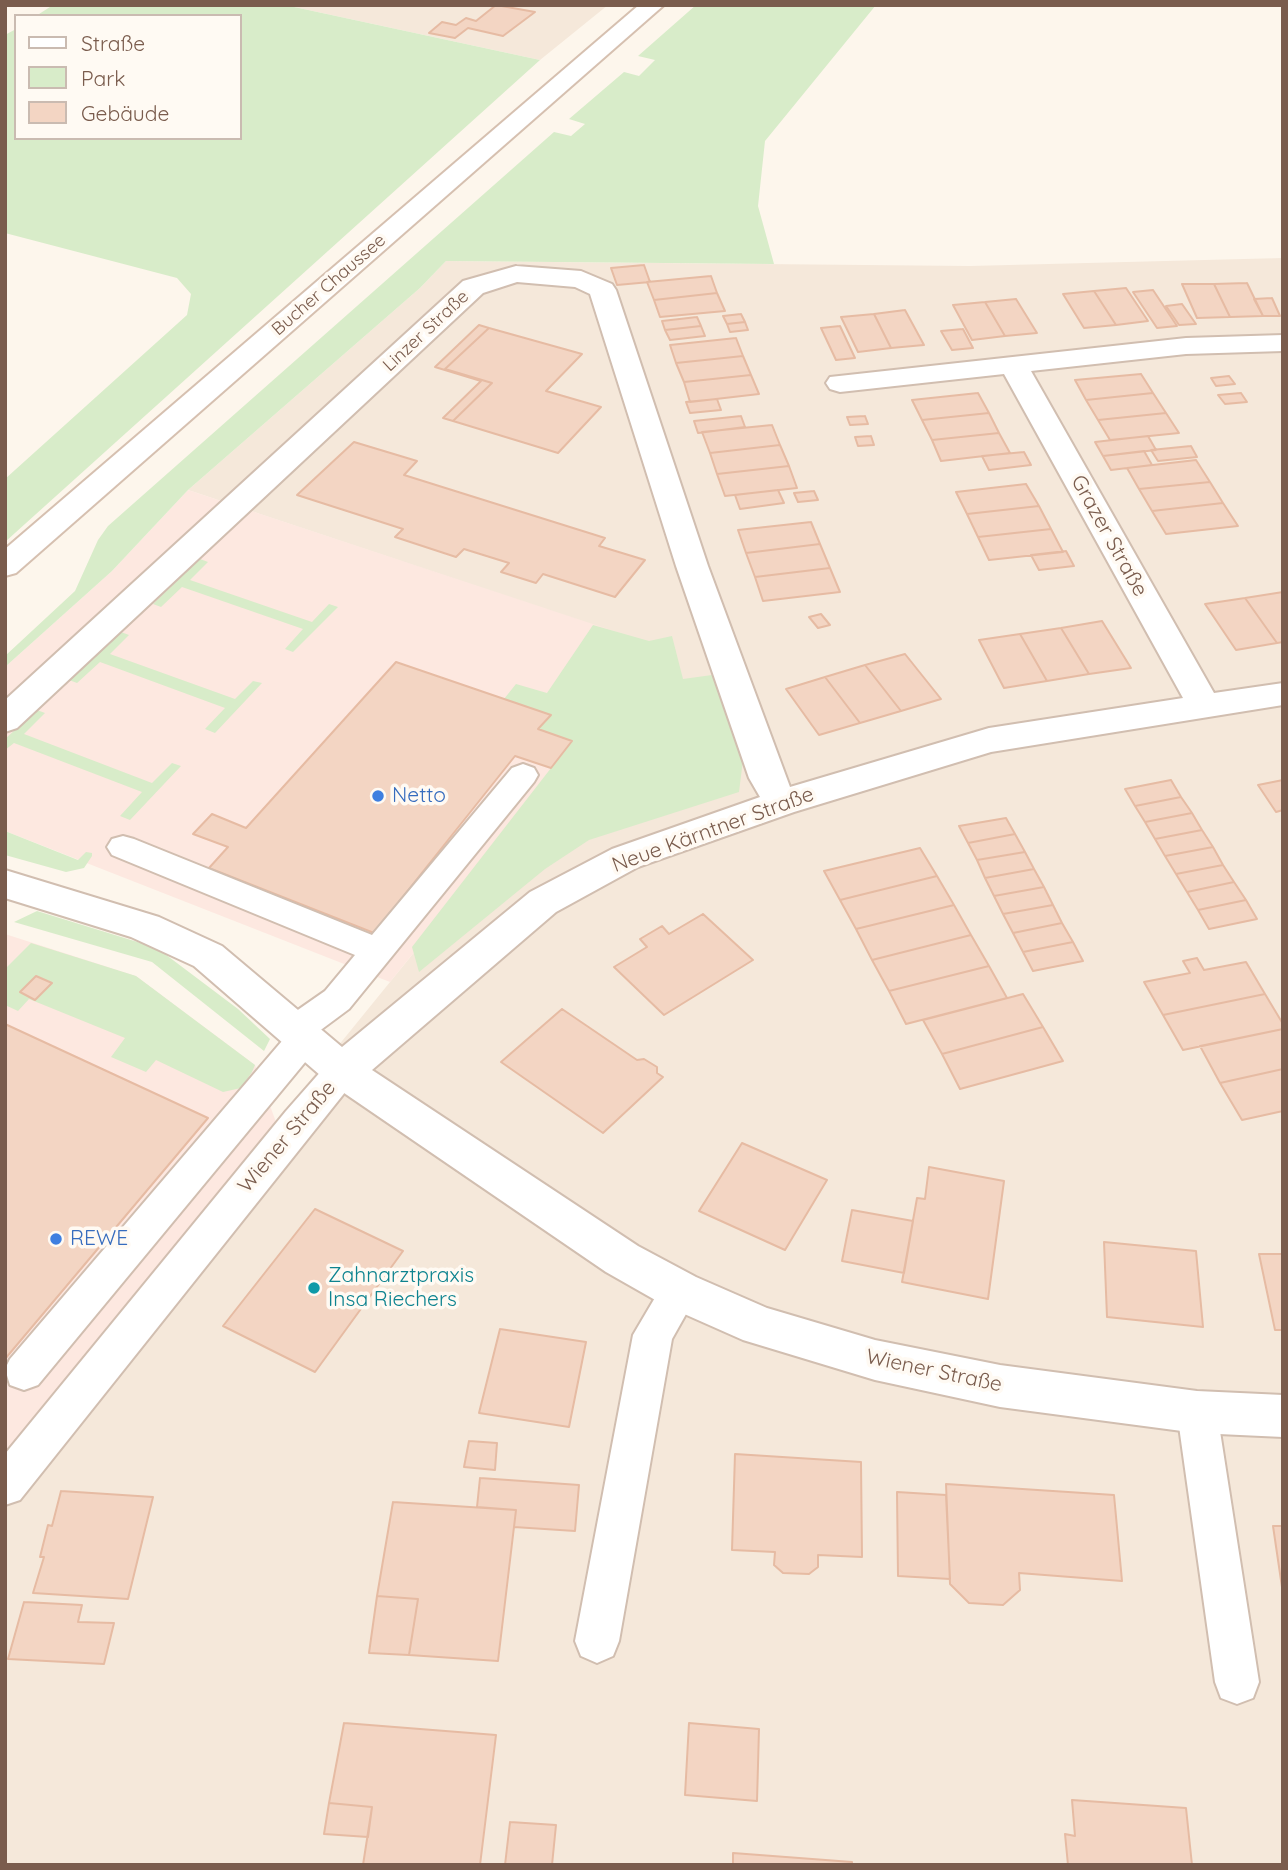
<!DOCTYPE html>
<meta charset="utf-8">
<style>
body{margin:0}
#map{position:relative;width:1288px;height:1870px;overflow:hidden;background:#fdf6ec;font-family:Quicksand,sans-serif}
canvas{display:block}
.frame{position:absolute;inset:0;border:7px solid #7a5c4d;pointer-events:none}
.legend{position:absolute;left:14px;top:14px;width:228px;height:126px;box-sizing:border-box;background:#fffaf3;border:2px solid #cabbb1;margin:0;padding:9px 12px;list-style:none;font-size:21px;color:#7a5c4d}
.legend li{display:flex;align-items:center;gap:14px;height:35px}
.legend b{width:35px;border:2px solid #cabbb1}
</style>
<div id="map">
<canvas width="1288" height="1870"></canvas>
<div class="frame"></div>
<ul class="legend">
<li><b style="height:9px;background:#fff"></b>Straße</li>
<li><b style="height:19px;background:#d8ecc9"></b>Park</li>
<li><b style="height:19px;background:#f3d5c3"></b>Gebäude</li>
</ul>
</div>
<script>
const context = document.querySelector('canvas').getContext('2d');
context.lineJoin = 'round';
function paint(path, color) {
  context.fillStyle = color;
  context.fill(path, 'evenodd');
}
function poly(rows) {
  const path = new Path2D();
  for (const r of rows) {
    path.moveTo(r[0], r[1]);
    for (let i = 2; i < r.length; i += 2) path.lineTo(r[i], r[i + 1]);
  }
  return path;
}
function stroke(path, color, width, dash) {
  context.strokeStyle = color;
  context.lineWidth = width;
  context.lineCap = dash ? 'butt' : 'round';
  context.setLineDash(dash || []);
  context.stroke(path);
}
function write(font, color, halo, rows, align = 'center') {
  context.font = font + ' Quicksand,sans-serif';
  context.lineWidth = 7;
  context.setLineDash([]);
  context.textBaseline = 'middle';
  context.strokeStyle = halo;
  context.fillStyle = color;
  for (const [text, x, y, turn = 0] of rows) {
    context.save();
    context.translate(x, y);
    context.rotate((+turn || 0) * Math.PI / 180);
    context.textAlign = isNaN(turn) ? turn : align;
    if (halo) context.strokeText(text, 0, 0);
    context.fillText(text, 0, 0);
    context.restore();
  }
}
paint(poly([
 [285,5,608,5,540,60],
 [1283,258,1283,1865,5,1865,5,1456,589,737,620,634,188,490,420,288,446,261,970,266]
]), '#f5e8da');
paint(poly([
 [188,490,620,633,589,737,390,982,5,831,5,667,112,571],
 [5,934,136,976,255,1065,276,1122,5,1456]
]), '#fde8e0');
paint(poly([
 [53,5,285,5,540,60,5,542,5,479,187,315,191,294,177,278,5,233,5,35,16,29,16,138,240,138,240,16,36,16],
 [696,5,876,5,765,141,758,206,774,264,446,261,420,288,188,490,112,571,5,667,5,656,75,591,98,540,108,526,554,132,571,136,585,124,569,119,624,72,639,76,655,60,638,56],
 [200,559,208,562,190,580,312,622,329,604,338,607,293,652,285,649,303,629,182,587,161,607,153,604],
 [593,625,649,641,672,636,683,679,712,675,743,760,739,792,589,840,545,869,419,972,412,947,572,741,538,729,550,715,504,699,516,684,547,693],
 [121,632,129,635,110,654,235,699,253,681,262,683,215,733,205,729,225,708,100,662,77,683,69,680],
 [37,710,45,713,24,734,152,783,172,763,181,766,130,820,120,816,142,792,14,743,5,750,5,739],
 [5,831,78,860,86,852,92,853,92,856,84,868,66,872,5,855],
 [37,911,157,948,238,1009,270,1039,264,1051,152,962,14,922],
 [31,943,136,976,255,1065,252,1072,241,1088,223,1092,156,1060,146,1072,111,1057,125,1038,29,999,18,1011,5,1005,5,969]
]), '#d8ecc9');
const building = poly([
 [496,5,535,12,503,36,468,28,455,38,429,33,442,22,456,25,466,18,476,21,496,5],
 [644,265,650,282,617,285,611,268,644,265],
 [711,276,717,293,654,300,647,282,711,276],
 [1247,283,1263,316,1230,317,1214,284,1247,283],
 [1182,284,1214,284,1230,317,1197,318,1182,284],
 [1126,288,1148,321,1116,325,1094,291,1126,288],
 [1153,290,1177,326,1157,328,1133,292,1153,290],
 [1094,291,1116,325,1084,328,1063,294,1094,291],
 [717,293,725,311,660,317,654,300,717,293],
 [1272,298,1280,316,1263,316,1254,299,1272,298],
 [1016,299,1037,333,1005,336,985,302,1016,299],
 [985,302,1005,336,972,340,953,305,985,302],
 [1182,304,1196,324,1179,325,1166,306,1182,304],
 [905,310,924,345,891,348,874,314,905,310],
 [741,314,745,322,727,324,723,316,741,314],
 [874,314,891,348,858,352,841,317,874,314],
 [697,317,701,326,665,330,662,321,697,317],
 [745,322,748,330,730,332,727,324,745,322],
 [479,325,489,328,445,369,492,383,453,421,443,418,481,381,435,367,479,325],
 [701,326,705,336,670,340,665,330,701,326],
 [840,326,855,358,836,360,821,328,840,326],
 [489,328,582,354,546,391,601,407,558,453,453,421,492,383,445,369,489,328],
 [963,329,973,348,952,350,941,331,963,329],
 [736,338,743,356,676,363,670,345,736,338],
 [743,356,751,375,684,382,676,363,743,356],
 [1141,374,1153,393,1086,400,1075,380,1141,374],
 [751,375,759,394,690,402,684,382,751,375],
 [1229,376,1235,384,1216,386,1211,378,1229,376],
 [978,393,989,413,922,420,912,400,978,393],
 [1153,393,1166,413,1098,420,1086,400,1153,393],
 [1241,393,1247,402,1225,404,1218,395,1241,393],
 [717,399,721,410,690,413,686,402,717,399],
 [989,413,999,433,932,440,922,420,989,413],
 [1166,413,1179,433,1110,440,1098,420,1166,413],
 [741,416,745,427,698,433,694,421,741,416],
 [865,416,868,424,850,425,847,417,865,416],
 [772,425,780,445,710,453,702,432,772,425],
 [999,433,1010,453,941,461,932,440,999,433],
 [871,436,874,445,858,446,855,437,871,436],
 [1148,436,1156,450,1103,456,1095,442,1148,436],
 [354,442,417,461,404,475,605,538,599,546,645,560,615,597,543,574,536,583,501,572,509,563,464,549,456,557,395,537,403,529,297,495,354,442],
 [780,445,789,466,717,474,710,453,780,445],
 [1191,446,1197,457,1158,461,1151,450,1191,446],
 [1144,451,1152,465,1111,470,1103,456,1144,451],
 [1024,452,1031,465,989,470,982,456,1024,452],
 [1196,460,1210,482,1139,489,1127,468,1196,460],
 [789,466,797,488,725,496,717,474,789,466],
 [1210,482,1223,503,1152,511,1139,489,1210,482],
 [1026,484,1039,506,967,514,956,492,1026,484],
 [778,490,784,503,740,509,735,495,778,490],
 [814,491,818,500,798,502,794,493,814,491],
 [1223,503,1238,526,1166,534,1152,511,1223,503],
 [1039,506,1051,529,978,537,967,514,1039,506],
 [811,522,820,544,746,553,738,530,811,522],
 [1051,529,1063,552,989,560,978,537,1051,529],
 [820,544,830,568,755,577,746,553,820,544],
 [1066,551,1074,566,1039,570,1031,555,1066,551],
 [830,568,840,592,763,601,755,577,830,568],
 [1283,592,1283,642,1277,643,1245,598,1283,592],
 [1245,598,1277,643,1236,650,1205,604,1245,598],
 [821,614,830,625,818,628,809,617,821,614],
 [1102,621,1131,668,1089,674,1061,628,1102,621],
 [1061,628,1089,674,1047,681,1020,634,1061,628],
 [1020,634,1047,681,1004,688,979,640,1020,634],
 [905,654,941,699,901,711,865,665,905,654],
 [396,662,551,715,538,729,572,741,551,768,515,756,374,933,209,868,228,847,193,834,212,814,246,828,396,662],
 [865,665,901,711,860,723,825,677,865,665],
 [825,677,860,723,819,735,786,689,825,677],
 [1171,780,1181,797,1135,806,1125,789,1171,780],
 [1283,780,1283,810,1276,812,1258,785,1283,780],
 [1181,797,1192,813,1145,822,1135,806,1181,797],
 [1192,813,1202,830,1155,839,1145,822,1192,813],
 [1006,818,1015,834,968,843,959,826,1006,818],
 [1202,830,1213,847,1165,856,1155,839,1202,830],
 [1015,834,1025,852,977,860,968,843,1015,834],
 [1213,847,1223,865,1176,874,1165,856,1213,847],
 [920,848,937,876,840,900,824,871,920,848],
 [1025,852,1034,869,985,878,977,860,1025,852],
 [1223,865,1234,882,1187,892,1176,874,1223,865],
 [1034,869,1044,887,994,896,985,878,1034,869],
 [937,876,954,905,856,929,840,900,937,876],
 [1234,882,1246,900,1198,910,1187,892,1234,882],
 [1044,887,1053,905,1003,914,994,896,1044,887],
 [1246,900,1257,919,1209,929,1198,910,1246,900],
 [954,905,971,935,872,960,856,929,954,905],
 [1053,905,1062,923,1013,933,1003,914,1053,905],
 [703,914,753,960,664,1015,614,967,647,947,640,939,662,926,669,934,703,914],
 [1062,923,1073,942,1023,952,1013,933,1062,923],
 [971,935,989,966,889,991,872,960,971,935],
 [1073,942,1083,961,1033,971,1023,952,1073,942],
 [1197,958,1204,970,1246,962,1265,994,1163,1015,1144,982,1190,973,1183,961,1197,958],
 [989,966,1007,998,906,1024,889,991,989,966],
 [36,976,52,983,35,1000,20,992,36,976],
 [1023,994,1043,1027,942,1054,923,1020,1023,994],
 [1265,994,1283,1024,1283,1029,1183,1050,1163,1015,1265,994],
 [562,1009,637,1060,644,1059,657,1067,657,1073,663,1077,603,1133,501,1062,562,1009],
 [5,1024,208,1118,5,1359,5,1024],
 [1043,1027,1063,1061,960,1089,942,1054,1043,1027],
 [1283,1029,1283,1069,1220,1083,1200,1046,1283,1029],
 [1283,1069,1283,1111,1242,1120,1220,1083,1283,1069],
 [742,1143,827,1180,785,1250,699,1211,742,1143],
 [929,1167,1004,1181,988,1299,902,1282,917,1198,925,1199,929,1167],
 [315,1209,403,1251,315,1372,223,1326,315,1209],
 [852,1210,913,1221,904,1273,842,1261,852,1210],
 [1104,1242,1196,1251,1203,1327,1107,1317,1104,1242],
 [1259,1254,1283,1254,1283,1330,1275,1330,1259,1254],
 [500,1329,586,1342,569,1427,479,1413,500,1329],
 [469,1441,497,1443,495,1470,464,1467,469,1441],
 [735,1454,861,1462,862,1557,818,1555,818,1567,809,1574,783,1573,774,1565,775,1552,732,1550,735,1454],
 [480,1478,579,1485,575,1531,514,1527,516,1510,477,1507,480,1478],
 [946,1484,1114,1495,1122,1581,1019,1573,1020,1590,1003,1605,969,1603,950,1584,946,1484],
 [61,1491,153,1497,128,1599,33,1593,44,1557,40,1557,48,1525,52,1526,61,1491],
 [897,1492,946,1495,950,1579,898,1576,897,1492],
 [393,1502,516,1510,498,1661,409,1655,418,1599,377,1596,393,1502],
 [1273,1526,1283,1526,1283,1594,1273,1526],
 [377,1596,418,1599,409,1655,369,1653,377,1596],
 [24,1602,82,1605,78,1622,114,1623,104,1664,8,1659,24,1602],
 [344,1723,496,1735,480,1865,363,1865,372,1807,329,1803,344,1723],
 [689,1723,759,1729,757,1801,685,1795,689,1723],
 [1072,1800,1186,1808,1192,1865,1068,1865,1065,1834,1075,1836,1072,1800],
 [329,1803,372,1807,368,1837,324,1834,329,1803],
 [510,1822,556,1825,552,1865,505,1865,510,1822],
 [733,1853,852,1862,852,1865,733,1865,733,1853]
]);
paint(building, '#f3d5c3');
stroke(building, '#e6bba3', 2);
const lane = poly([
 [523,764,534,768,538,775,534,782,349,1009,318,1032,321,1039,316,1049,38,1385,24,1390,10,1385,5,1369,10,1359,282,1041,277,1031,282,1021,325,991,355,955,112,855,107,847,112,839,123,836,134,839,372,935,512,768,523,764],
 [342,1057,354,1061,360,1071,354,1081,20,1500,5,1505,5,1454,286,1111,330,1061,342,1057],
 [680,1274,694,1279,699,1291,672,1339,619,1641,613,1656,597,1663,581,1656,575,1641,633,1335,666,1279,680,1274],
 [1197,1394,1211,1399,1217,1412,1259,1682,1253,1698,1237,1704,1221,1698,1215,1682,1177,1412,1183,1399,1197,1394]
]);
const street = poly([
 [516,266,581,271,612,284,616,290,708,566,790,787,989,728,1183,698,1004,374,840,392,830,389,826,383,830,377,1186,338,1283,335,1283,351,1186,354,1031,371,1214,693,1283,683,1283,705,991,752,794,812,638,867,556,912,372,1070,638,1246,696,1277,767,1308,875,1340,1000,1365,1197,1391,1283,1395,1283,1437,1197,1433,1000,1407,875,1380,743,1340,664,1305,606,1272,328,1082,194,966,131,937,5,898,5,870,159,917,222,946,342,1047,530,892,612,849,760,797,749,778,676,566,590,294,575,287,517,282,483,293,17,728,5,732,5,700,463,281,516,266]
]);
const secondary = poly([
 [639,5,664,5,16,573,5,576,5,549,639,5]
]);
stroke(lane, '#d1beb0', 4);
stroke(street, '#d1beb0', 4);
stroke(secondary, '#d6c0b0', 4);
paint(lane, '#fff');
paint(street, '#fff');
paint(secondary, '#fff');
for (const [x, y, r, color] of [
 [378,796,7,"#3f7fe0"],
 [56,1239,7,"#3f7fe0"],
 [314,1288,7,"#0f9aa8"]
]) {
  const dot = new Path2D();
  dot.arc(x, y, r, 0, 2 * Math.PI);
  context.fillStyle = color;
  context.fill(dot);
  stroke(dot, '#fffaf3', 2.5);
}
write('18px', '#7a5c4d', '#fffaf3', [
 ["Bucher Chaussee",329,285,-41],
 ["Linzer Straße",426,331,-43]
]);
write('21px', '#7a5c4d', '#fffaf3', [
 ["Grazer Straße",1109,536,61],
 ["Neue Kärntner Straße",713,830,-20],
 ["Wiener Straße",287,1137,-50],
 ["Wiener Straße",934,1371,12]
]);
write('21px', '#366cbe', '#fffaf3', [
 ["Netto",392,796],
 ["REWE",70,1239]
], 'left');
write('21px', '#0d838f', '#fffaf3', [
 ["Zahnarztpraxis",328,1276],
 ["Insa Riechers",328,1300]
], 'left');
</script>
